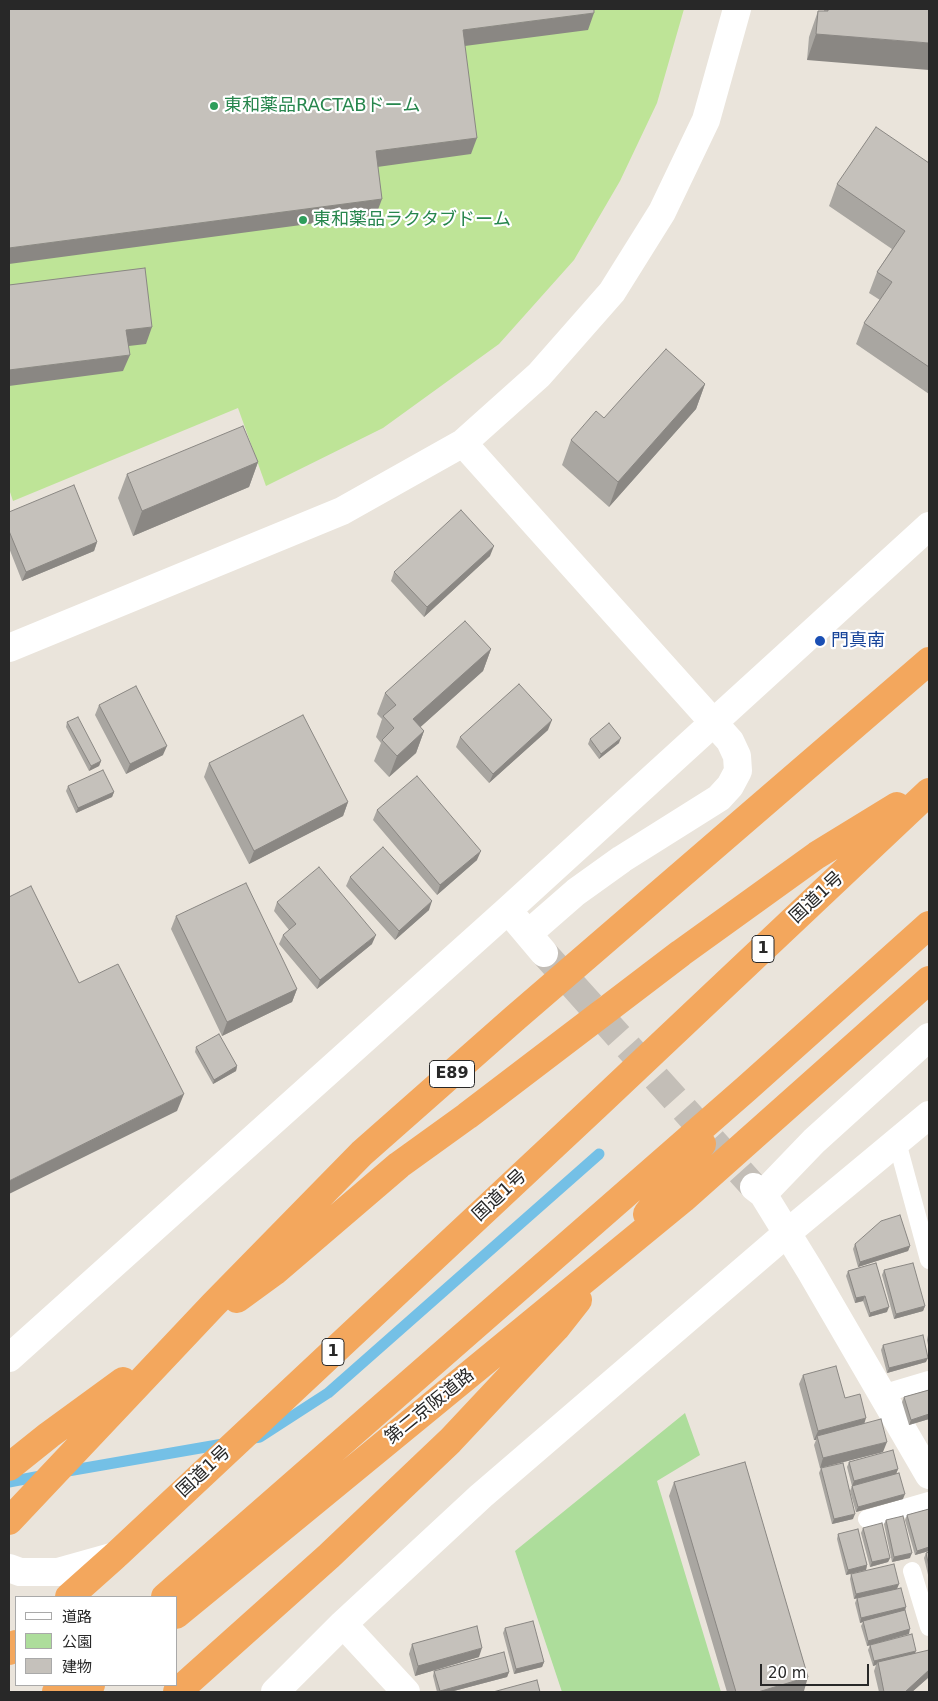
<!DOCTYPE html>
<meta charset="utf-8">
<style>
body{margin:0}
#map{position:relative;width:938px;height:1701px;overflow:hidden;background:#eae4db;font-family:"DejaVu Sans","Noto Sans JP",sans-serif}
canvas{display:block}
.frame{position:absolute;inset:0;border:10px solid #282828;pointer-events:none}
.legend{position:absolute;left:15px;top:1596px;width:162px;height:90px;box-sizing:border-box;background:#fff;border:1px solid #a9a9a9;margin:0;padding:6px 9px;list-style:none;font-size:15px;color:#282828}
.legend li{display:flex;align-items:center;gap:10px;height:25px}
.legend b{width:25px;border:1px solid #a9a9a9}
.scale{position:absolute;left:760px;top:1664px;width:109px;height:22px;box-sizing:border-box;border:2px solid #282828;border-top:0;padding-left:6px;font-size:15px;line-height:18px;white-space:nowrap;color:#282828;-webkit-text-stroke:4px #fff;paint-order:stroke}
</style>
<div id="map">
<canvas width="938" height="1701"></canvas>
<div class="frame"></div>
<ul class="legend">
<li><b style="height:6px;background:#fff"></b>道路</li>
<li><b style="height:14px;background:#addd9b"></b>公園</li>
<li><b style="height:14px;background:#c5c1bb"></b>建物</li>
</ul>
<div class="scale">20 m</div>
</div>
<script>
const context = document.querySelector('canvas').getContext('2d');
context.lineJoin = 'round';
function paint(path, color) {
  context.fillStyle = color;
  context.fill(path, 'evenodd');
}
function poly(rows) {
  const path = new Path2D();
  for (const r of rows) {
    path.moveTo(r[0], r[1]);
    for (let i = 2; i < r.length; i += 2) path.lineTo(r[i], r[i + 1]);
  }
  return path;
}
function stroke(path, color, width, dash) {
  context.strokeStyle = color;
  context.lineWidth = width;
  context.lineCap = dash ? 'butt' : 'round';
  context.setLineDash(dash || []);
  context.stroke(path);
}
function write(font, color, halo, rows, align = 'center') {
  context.font = font + ' "DejaVu Sans","Noto Sans JP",sans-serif';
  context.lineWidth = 4.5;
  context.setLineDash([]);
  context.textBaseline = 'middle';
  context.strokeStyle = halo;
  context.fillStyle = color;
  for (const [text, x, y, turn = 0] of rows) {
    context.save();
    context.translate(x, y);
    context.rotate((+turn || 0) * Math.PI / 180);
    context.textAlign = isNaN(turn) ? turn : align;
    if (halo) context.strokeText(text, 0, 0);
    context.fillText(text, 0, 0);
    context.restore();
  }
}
paint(poly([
 [685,1413,700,1455,657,1481,721,1692,562,1692,515,1551]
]), '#addd9b');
paint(poly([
 [9,9,684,9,657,103,620,181,574,260,499,344,383,428,266,486,238,408,13,501,9,489]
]), '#bee497');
stroke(poly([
 [254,1438,260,1437,328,1393,599,1154],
 [62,1472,229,1443],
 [9,1482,46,1475]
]), '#74c0e6', 11);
stroke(poly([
 [544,953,754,1187]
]), '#c3beb7', 28, [28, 14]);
stroke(poly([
 [897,1142,929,1260],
 [882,1394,929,1380],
 [867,1519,929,1501],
 [912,1571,929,1627]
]), '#fff', 18);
stroke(poly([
 [517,921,544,953],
 [529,933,576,892,622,859,719,798,730,786,738,771,737,756,730,741,713,722],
 [754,1187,763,1194,811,1272,929,1475],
 [763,1194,814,1141,929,1037],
 [9,1358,508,910,929,526],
 [9,1568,20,1572,58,1572,115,1556],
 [343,1624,406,1692],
 [275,1692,343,1624,481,1496,787,1233,929,1115]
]), '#fff', 28);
stroke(poly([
 [463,443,713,722],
 [9,648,342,511,463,443,539,375,612,292,662,212,706,120,737,9]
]), '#fff', 28);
stroke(poly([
 [647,1214,702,1144],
 [237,1299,274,1272,399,1165,467,1116,681,953,817,855,897,806],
 [9,1467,49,1435,123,1381],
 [9,1521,213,1305,362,1153,515,1018,929,661],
 [69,1597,115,1556,596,1106,929,792],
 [165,1597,747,1088,929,925],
 [176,1615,683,1199,929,980],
 [9,1651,16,1644],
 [56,1692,65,1685],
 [82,1692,91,1685],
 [177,1692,329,1556,450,1441,556,1328,578,1300]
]), '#f3a75d', 28);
paint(poly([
 [824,9,929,9,807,60,809,37,818,11,824,11],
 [929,163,929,394,856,344,864,323,880,300,869,293,877,272,892,249,829,206,837,184],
 [705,384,696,409,609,507,562,465,571,440,604,418],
 [258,462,249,487,133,536,118,498,127,474],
 [9,512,97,542,94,551,22,581,9,548],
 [490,556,424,617,391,581,394,572],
 [491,649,483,671,420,727,424,731,416,753,389,777,374,761,381,743,376,737,382,719,377,714,385,693],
 [99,705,163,755,126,774,95,715],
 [67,722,101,761,99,766,89,771,66,727],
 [548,730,489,783,456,747,460,737],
 [590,739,619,743,599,759,588,744],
 [209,763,348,802,343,816,249,864,204,777],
 [68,786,114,792,112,797,76,813,66,791],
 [377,810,477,860,437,895,373,820],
 [350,877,429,910,395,940,346,886],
 [277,902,372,944,317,989,279,944,283,935,289,930,274,911],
 [176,916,297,989,292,1002,222,1036,171,929],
 [196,1047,237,1066,236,1071,213,1084,195,1052],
 [855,1244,910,1246,908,1251,858,1267,853,1249],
 [884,1270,925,1306,923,1311,894,1319,882,1275],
 [848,1271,887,1312,869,1317,863,1301,855,1303,846,1276],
 [928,1335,929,1335,929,1350,927,1340],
 [883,1345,926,1362,887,1373,881,1350],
 [803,1375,845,1398,865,1424,883,1452,820,1468,814,1445,816,1440,814,1440,799,1384],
 [929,1390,929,1419,909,1425,902,1402,904,1397],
 [849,1462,898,1469,896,1474,903,1499,856,1512,850,1491,852,1486,847,1467],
 [821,1468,853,1519,832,1524,819,1473],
 [674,1482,804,1691,798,1692,727,1692,669,1496],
 [929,1509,929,1551,915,1555,905,1520,907,1515],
 [886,1520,910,1558,892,1562,884,1524],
 [863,1528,890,1558,888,1562,870,1567,861,1533],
 [838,1534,867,1565,866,1570,846,1575,837,1539],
 [929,1552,929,1579,924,1558,926,1553],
 [851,1574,897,1589,906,1607,905,1610,909,1634,867,1646,861,1626,863,1622,860,1623,855,1603,857,1598,854,1599,850,1579],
 [505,1628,544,1662,542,1667,514,1674,503,1633],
 [412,1644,479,1657,415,1676,409,1654],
 [870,1645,915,1653,929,1652,929,1677,912,1692,879,1692,874,1671,876,1665,873,1666,868,1650],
 [434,1671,509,1672,507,1677,450,1692,437,1692,433,1676]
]), '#a9a6a1');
paint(poly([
 [594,13,588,30,457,47,463,30],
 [816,34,929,43,929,70,807,60],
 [477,138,471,154,370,168,376,151],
 [382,199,376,215,9,264,9,248],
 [152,327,146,344,120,347,126,330],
 [130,355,123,371,9,386,9,370],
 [705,384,696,409,609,507,618,482],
 [258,462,249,487,133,536,142,511],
 [97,542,94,551,22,581,26,572],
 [494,546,490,556,424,617,427,607],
 [491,649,483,671,405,741,413,719],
 [552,720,548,730,489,783,493,774],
 [424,731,416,753,389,777,397,756],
 [621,738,619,743,599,759,601,754],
 [167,746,163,755,126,774,130,764],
 [101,761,99,766,89,771,91,766],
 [114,792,112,797,76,813,78,808],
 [348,802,343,816,249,864,254,851],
 [481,851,477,860,437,895,440,885],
 [432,901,429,910,395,940,399,931],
 [376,935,372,944,317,989,320,980],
 [297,989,292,1002,222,1036,227,1022],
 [237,1066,236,1071,213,1084,214,1080],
 [184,1094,177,1111,9,1194,9,1181],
 [910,1246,908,1251,858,1267,860,1262],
 [865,1296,863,1301,855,1303,856,1298],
 [925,1306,923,1311,894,1319,896,1314],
 [889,1307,887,1312,869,1317,870,1313],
 [928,1358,926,1362,887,1373,889,1368],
 [929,1414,929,1419,909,1425,911,1420],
 [866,1418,863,1428,817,1436,816,1440,814,1440,818,1431],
 [887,1442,883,1452,820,1468,823,1458],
 [898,1469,896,1474,852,1486,854,1481],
 [905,1494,903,1499,856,1512,858,1507],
 [855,1514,853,1519,832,1524,834,1519],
 [929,1547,929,1551,915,1555,917,1551],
 [912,1553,910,1558,892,1562,894,1557],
 [890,1558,888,1562,870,1567,872,1562],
 [867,1565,866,1570,846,1575,848,1570],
 [899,1584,897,1589,854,1599,856,1594],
 [906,1607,904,1612,863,1621,863,1622,860,1623,861,1618],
 [910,1629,909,1634,867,1646,868,1641],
 [482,1648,479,1657,415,1676,418,1666],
 [916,1651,914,1656,878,1662,876,1665,873,1666,874,1661],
 [544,1662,542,1667,514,1674,516,1669],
 [929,1670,929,1677,912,1692,903,1692],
 [509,1672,507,1677,450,1692,439,1692,440,1691],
 [808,1677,804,1691,798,1692,758,1692]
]), '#8a8783');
const building = poly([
 [9,9,594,9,594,13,463,30,477,138,376,151,382,199,9,248,9,9],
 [828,9,929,9,929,43,816,34,818,11,828,11,828,9],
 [876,127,929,163,929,367,864,323,892,282,877,272,905,231,837,184,876,127],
 [145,268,152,327,126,330,130,355,9,370,9,285,145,268],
 [666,349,705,384,618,482,571,440,596,411,604,418,666,349],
 [243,426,258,462,142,511,127,474,243,426],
 [74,485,97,542,26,572,9,531,9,512,74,485],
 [461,510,494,546,427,607,394,572,461,510],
 [465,621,491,649,413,719,424,731,397,756,382,740,394,728,383,716,396,705,385,693,465,621],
 [519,684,552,720,493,774,460,737,519,684],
 [136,686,167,746,130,764,99,705,136,686],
 [303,715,348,802,254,851,209,763,303,715],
 [78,717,101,761,91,766,67,722,78,717],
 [609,723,621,738,601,754,590,739,609,723],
 [103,770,114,792,78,808,68,786,103,770],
 [417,776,481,851,440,885,377,810,417,776],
 [383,847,432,901,399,931,350,877,383,847],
 [319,867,376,935,320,980,283,935,296,924,277,902,319,867],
 [246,883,297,989,227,1022,176,916,246,883],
 [31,886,79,983,118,964,184,1094,9,1181,9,897,31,886],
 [219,1034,237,1066,214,1080,196,1047,219,1034],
 [900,1215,910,1246,860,1262,855,1244,881,1221,900,1215],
 [876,1263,889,1307,870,1313,865,1296,856,1298,848,1271,876,1263],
 [913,1263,925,1306,896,1314,884,1270,913,1263],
 [923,1335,928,1358,889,1368,883,1345,923,1335],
 [836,1366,845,1398,860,1394,866,1418,818,1431,803,1375,836,1366],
 [929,1390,929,1414,911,1420,904,1397,929,1390],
 [881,1419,887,1442,823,1458,817,1436,881,1419],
 [893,1450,898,1469,854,1481,849,1462,893,1450],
 [745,1462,808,1677,758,1692,736,1692,674,1482,745,1462],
 [843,1463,855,1514,834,1519,821,1468,843,1463],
 [899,1473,905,1494,858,1507,852,1486,899,1473],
 [929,1509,929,1547,917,1551,907,1515,929,1509],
 [903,1516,912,1553,894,1557,886,1520,903,1516],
 [882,1523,890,1558,872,1562,863,1528,882,1523],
 [858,1529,867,1565,848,1570,838,1534,858,1529],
 [929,1552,929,1567,926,1553,929,1552],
 [894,1564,899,1584,856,1594,851,1574,894,1564],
 [901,1588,906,1607,861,1618,857,1598,901,1588],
 [905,1610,910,1629,868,1641,863,1621,905,1610],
 [533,1621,544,1662,516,1669,505,1628,533,1621],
 [477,1626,482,1648,418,1666,412,1644,477,1626],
 [912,1634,916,1651,874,1661,870,1645,912,1634],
 [929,1650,929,1670,905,1692,884,1692,878,1662,929,1650],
 [504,1652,509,1672,440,1691,434,1671,504,1652],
 [537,1680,540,1692,493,1692,537,1680]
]);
paint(building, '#c5c1bb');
stroke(building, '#8a8783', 1);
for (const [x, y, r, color] of [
 [214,106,5,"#2e9e5b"],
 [303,220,5,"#2e9e5b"],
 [820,641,6,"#1a4fb4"]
]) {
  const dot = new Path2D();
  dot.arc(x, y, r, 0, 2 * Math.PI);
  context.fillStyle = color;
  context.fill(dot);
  stroke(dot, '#fff', 2);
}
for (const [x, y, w] of [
 [763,949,22],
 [452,1074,45],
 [333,1352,22]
]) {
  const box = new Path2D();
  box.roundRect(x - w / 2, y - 13.5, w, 27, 4);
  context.fillStyle = '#fff';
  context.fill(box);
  stroke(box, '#282828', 1);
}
write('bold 16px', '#282828', null, [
 ["1",763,949],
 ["E89",452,1074],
 ["1",333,1352]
]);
write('18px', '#27864d', '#fff', [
 ["東和薬品RACTABドーム",224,106],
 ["東和薬品ラクタブドーム",313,220]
], 'left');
write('18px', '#164399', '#fff', [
 ["門真南",831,641]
], 'left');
write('18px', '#282828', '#fff', [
 ["国道1号",817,898,-43],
 ["国道1号",500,1196,-43],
 ["第二京阪道路",430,1407,-39],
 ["国道1号",204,1472,-43]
]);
</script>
